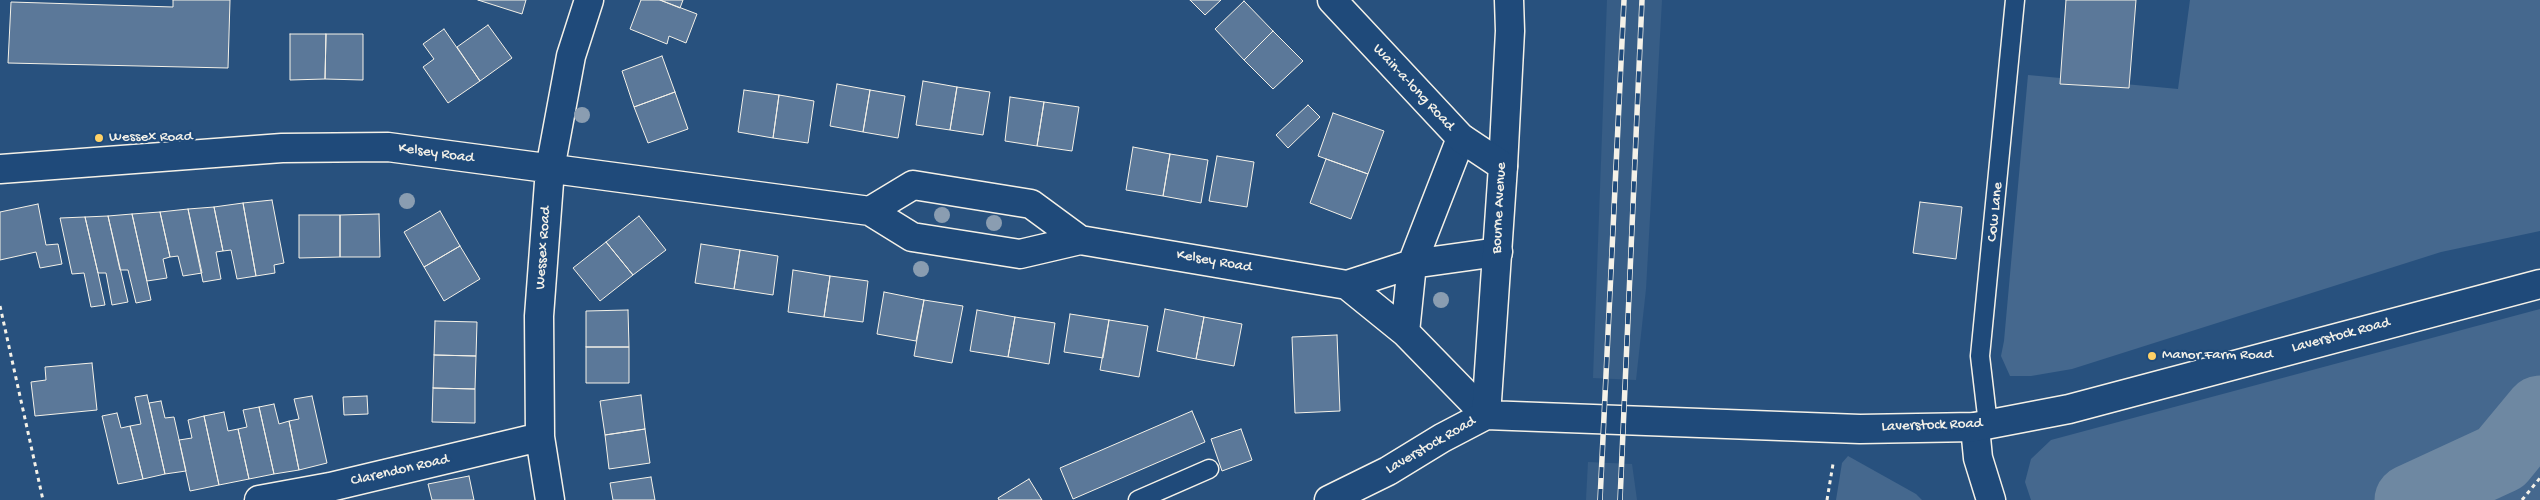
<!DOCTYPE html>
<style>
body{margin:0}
canvas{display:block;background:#28517e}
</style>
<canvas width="2540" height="500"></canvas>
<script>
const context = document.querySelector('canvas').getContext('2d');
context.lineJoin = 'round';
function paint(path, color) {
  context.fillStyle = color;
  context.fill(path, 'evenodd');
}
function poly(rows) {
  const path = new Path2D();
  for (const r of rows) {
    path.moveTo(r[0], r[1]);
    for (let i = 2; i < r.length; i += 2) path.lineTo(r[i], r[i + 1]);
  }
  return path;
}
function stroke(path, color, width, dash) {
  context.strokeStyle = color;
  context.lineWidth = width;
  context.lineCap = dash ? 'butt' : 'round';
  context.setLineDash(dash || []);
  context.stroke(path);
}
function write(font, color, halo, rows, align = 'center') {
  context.font = font + ' "Gochi Hand",sans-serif';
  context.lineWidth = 4.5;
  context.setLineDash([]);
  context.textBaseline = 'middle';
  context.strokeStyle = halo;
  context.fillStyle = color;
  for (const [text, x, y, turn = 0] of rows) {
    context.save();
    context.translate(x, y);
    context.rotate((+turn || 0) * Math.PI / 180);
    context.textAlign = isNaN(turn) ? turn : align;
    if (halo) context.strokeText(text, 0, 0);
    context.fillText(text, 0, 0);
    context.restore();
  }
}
paint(poly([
 [1607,0,1662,0,1646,289,1636,380,1593,378],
 [1588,462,1632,464,1637,500,1586,500]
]), '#375d86');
paint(poly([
 [2190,0,2540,0,2540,231,2441,252,2072,369,2031,376,2010,376,2001,356,2004,341,2028,75,2178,89],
 [2540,309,2540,500,2031,500,2025,482,2031,459,2051,440],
 [1848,456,1916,494,1922,500,1836,500,1842,463]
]), '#45688e');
stroke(poly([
 [2410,500,2501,458,2540,411]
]), '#6e88a2', 71);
const building = poly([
 [173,0,230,0,228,68,8,63,11,2,173,7,173,0],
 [478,0,526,0,522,14,478,0],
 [641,0,660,0,697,14,686,43,669,36,667,44,630,29,641,0],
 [660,0,683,0,680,8,660,0],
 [1190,0,1221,0,1205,15,1190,0],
 [2066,0,2136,0,2129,88,2060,84,2066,0],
 [1244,1,1273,31,1244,60,1215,29,1244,1],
 [488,25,512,58,480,81,457,47,488,25],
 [444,29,480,81,448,103,423,67,434,59,423,44,444,29],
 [1273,31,1303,61,1273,89,1244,60,1273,31],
 [290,34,326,34,325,79,290,80,290,34],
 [326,34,363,34,363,80,325,79,326,34],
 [662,56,675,92,634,107,622,71,662,56],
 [923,81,957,87,950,130,916,125,923,81],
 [837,84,870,90,863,132,830,126,837,84],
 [957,87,990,92,983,135,950,130,957,87],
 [744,90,779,95,773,138,738,132,744,90],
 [870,90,905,96,898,138,863,132,870,90],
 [675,92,688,129,648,143,634,107,675,92],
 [779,95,814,101,808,143,773,138,779,95],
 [1010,97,1044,102,1037,146,1005,141,1010,97],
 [1044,102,1079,107,1072,151,1037,146,1044,102],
 [1308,105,1320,117,1288,148,1276,135,1308,105],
 [1333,113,1384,131,1368,174,1318,156,1333,113],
 [1133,147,1170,154,1163,196,1126,190,1133,147],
 [1170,154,1208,160,1201,203,1163,196,1170,154],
 [1217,156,1254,162,1247,207,1209,201,1217,156],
 [1326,159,1368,174,1351,219,1310,203,1326,159],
 [272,200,284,263,274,265,275,273,256,276,243,203,272,200],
 [1920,202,1962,207,1956,259,1913,253,1920,202],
 [243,203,256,276,237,279,231,250,223,251,214,207,243,203],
 [38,204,46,245,58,244,62,264,40,268,36,252,0,260,0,212,38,204],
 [214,207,223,251,216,252,221,279,203,282,188,209,214,207],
 [188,209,202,273,183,276,178,256,170,257,160,212,188,209],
 [440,211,460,246,424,267,404,232,440,211],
 [160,212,170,257,163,259,167,278,147,281,132,214,160,212],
 [132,214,151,300,136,303,128,270,120,270,108,216,132,214],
 [379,214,380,257,340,257,340,215,379,214],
 [299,215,340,215,340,257,299,258,299,215],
 [108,216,128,302,112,305,106,273,98,273,85,217,108,216],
 [639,216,666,250,633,275,606,242,639,216],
 [85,217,98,273,105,305,91,307,84,273,72,274,60,218,85,217],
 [606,242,633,275,600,301,573,268,606,242],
 [701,244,740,250,734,289,695,283,701,244],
 [460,246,480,279,444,301,424,267,460,246],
 [740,250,778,256,773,295,734,289,740,250],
 [793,270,830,276,824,317,788,312,793,270],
 [830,276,868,281,863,322,824,317,830,276],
 [884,292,924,300,916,341,877,334,884,292],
 [924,300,963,306,952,363,914,356,924,300],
 [1165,309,1204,317,1196,359,1157,351,1165,309],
 [628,310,629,347,586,347,586,311,628,310],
 [977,310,1015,317,1008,357,970,351,977,310],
 [1070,314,1109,320,1103,358,1064,352,1070,314],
 [1015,317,1055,323,1049,364,1008,357,1015,317],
 [1204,317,1242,324,1234,366,1196,359,1204,317],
 [1109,320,1148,326,1139,377,1100,370,1109,320],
 [435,321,477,322,476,356,434,355,435,321],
 [1337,335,1340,411,1295,413,1292,337,1337,335],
 [586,347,629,347,629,383,586,383,586,347],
 [434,355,476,356,475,389,433,388,434,355],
 [92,363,97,410,35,416,31,382,46,380,45,367,92,363],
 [433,388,475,389,475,423,432,422,433,388],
 [147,395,165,474,143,479,130,426,141,424,135,397,147,395],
 [641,395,645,429,605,435,600,401,641,395],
 [312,396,327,463,299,470,289,421,299,419,294,399,312,396],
 [367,396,368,414,344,415,343,397,367,396],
 [161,401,165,418,174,417,186,471,165,474,149,403,161,401],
 [274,404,279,424,289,421,299,470,274,474,259,407,274,404],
 [259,407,274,474,249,479,238,429,247,427,243,410,259,407],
 [1192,411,1205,442,1073,499,1060,468,1192,411],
 [224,412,228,431,238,429,249,479,219,485,204,416,224,412],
 [117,413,121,428,130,426,143,479,118,484,102,416,117,413],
 [204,416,219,485,190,491,179,440,192,438,188,420,204,416],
 [645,429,650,463,609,469,605,435,645,429],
 [1241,429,1252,460,1222,471,1211,439,1241,429],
 [469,476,474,500,432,500,428,484,469,476],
 [651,477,655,500,613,500,610,483,651,477],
 [1029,479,1042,500,999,500,998,498,1029,479]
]);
paint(building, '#5b7899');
stroke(building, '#f4f1e8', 1);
const service = poly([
 [1988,424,1980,356,2015,0],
 [1138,500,1209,469]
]);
const minor = poly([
 [1503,166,1510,31,1509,0],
 [0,169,282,148,388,147,870,211,912,237,1020,254,1080,240,1347,285,1412,264,1498,252],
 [870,211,913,185,1031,204,1080,240],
 [1347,285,1405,332,1486,415],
 [1405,332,1412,264,1461,138],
 [1975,427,1978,458,1991,500],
 [259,500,330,487,540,437],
 [550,500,540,437,539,316,550,169,571,56,589,0]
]);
const tertiary = poly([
 [1332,0,1461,138,1503,166,1486,415],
 [1329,500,1388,471,1442,438,1486,415,1860,429,1975,427,2069,409,2540,284]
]);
stroke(service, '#f4f1e8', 21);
stroke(minor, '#f4f1e8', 31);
stroke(tertiary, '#f4f1e8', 31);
stroke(poly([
 [0,306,43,500],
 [1827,500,1833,464],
 [2522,500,2540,478]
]), '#f4f1e8', 3, [4, 4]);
stroke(service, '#1f4a7a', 18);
stroke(minor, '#1f4a7a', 28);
stroke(tertiary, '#1f4a7a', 28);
const rail = poly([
 [1600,500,1624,0],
 [1620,500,1642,0]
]);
stroke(rail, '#f4f1e8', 5.5);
stroke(rail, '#1f4a7a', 4, [11]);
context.fillStyle = '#8a9db1';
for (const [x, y] of [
 [582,115],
 [407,201],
 [942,215],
 [994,223],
 [921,269],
 [1441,300]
]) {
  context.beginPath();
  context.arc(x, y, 8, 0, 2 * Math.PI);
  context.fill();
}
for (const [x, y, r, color] of [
 [99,138,5,"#ffd166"],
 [2152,356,5,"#ffd166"]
]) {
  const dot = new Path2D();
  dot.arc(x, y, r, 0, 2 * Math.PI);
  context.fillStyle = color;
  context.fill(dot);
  stroke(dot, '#1f4a7a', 2);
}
write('15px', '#f4f1e8', '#1f4a7a', [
 ["Wain-a-long Road",1413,88,47],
 ["Kelsey Road",436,154,8],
 ["Bourne Avenue",1500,208,-87],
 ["Cow Lane",1996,212,-84],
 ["Wessex Road",544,248,-86],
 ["Kelsey Road",1214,262,10],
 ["Laverstock Road",2341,336,-15],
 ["Laverstock Road",1932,426,-2],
 ["Laverstock Road",1431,446,-30],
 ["Clarendon Road",400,471,-13]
]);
write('15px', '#f4f1e8', '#1f4a7a', [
 ["Wessex Road",109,138],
 ["Manor Farm Road",2162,356]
], 'left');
</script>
